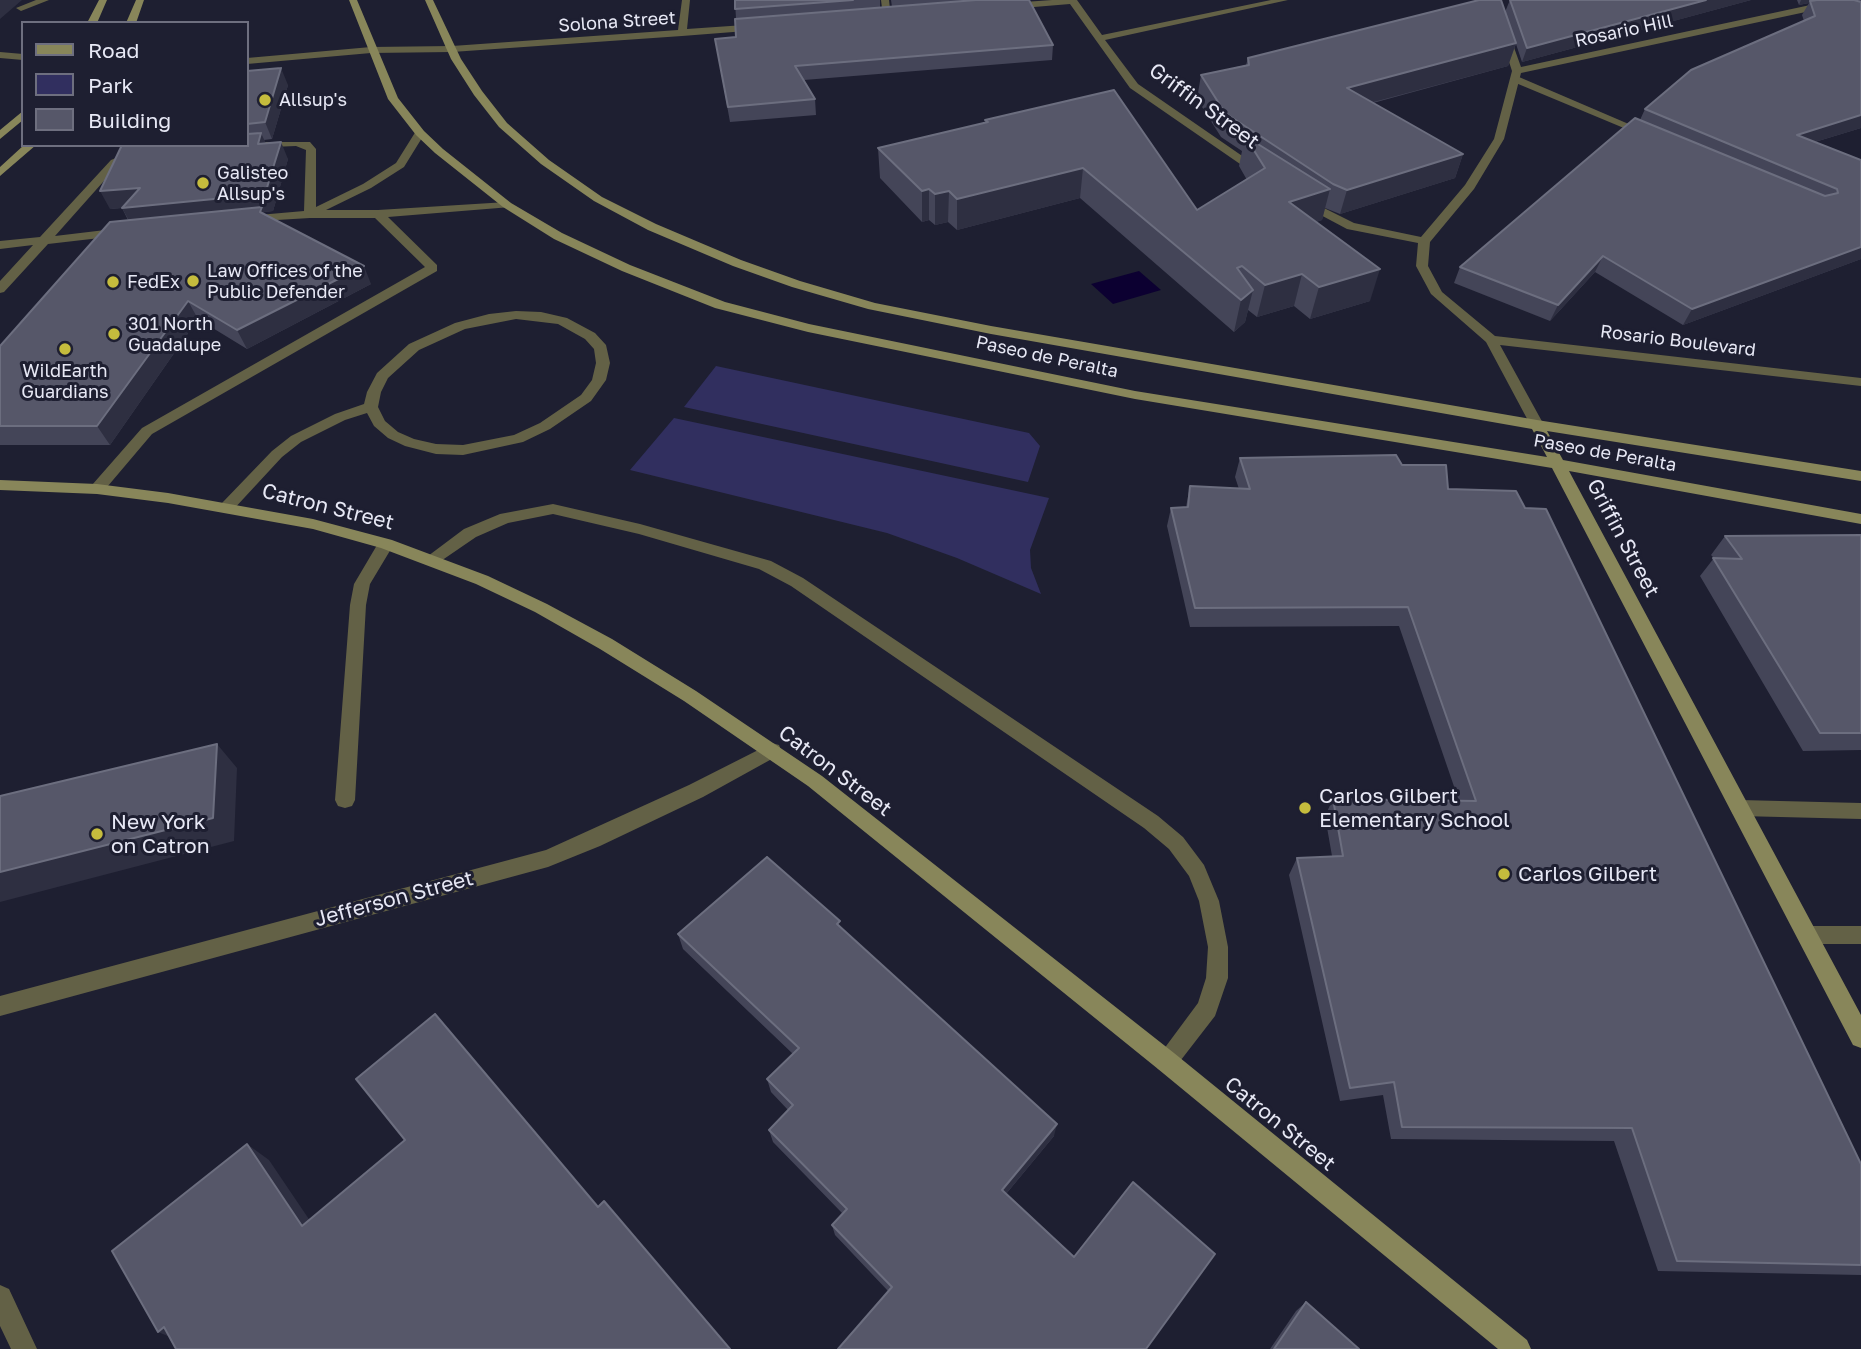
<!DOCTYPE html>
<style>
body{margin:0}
#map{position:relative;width:1861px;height:1349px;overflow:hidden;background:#1e1f31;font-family:"Golos Text",sans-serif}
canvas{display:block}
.legend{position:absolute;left:21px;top:21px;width:228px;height:126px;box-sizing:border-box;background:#1e1f31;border:2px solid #6e6f7f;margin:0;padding:9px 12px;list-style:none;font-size:21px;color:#e7e8f5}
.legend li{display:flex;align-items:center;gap:14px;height:35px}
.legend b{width:35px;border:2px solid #6e6f7f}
</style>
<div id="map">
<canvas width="1861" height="1349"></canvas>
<ul class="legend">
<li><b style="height:9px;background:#88865a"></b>Road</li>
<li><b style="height:19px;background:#312f5f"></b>Park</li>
<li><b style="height:19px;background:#565769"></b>Building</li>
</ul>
</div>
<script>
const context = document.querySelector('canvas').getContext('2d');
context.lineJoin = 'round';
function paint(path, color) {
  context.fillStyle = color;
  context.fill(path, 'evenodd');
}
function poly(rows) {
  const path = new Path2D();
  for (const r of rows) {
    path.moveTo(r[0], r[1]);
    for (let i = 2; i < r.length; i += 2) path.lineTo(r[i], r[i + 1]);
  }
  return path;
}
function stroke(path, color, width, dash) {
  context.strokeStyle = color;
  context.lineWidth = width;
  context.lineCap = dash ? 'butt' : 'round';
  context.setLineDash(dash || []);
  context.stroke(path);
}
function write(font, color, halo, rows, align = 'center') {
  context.font = font + ' "Golos Text",sans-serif';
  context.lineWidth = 6;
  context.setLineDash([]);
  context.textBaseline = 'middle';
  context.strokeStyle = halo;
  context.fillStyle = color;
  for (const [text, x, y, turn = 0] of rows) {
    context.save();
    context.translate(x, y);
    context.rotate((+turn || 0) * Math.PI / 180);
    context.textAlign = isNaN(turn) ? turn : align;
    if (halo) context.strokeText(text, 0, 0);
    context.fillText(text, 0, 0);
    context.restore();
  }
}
paint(poly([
 [716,366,1029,433,1040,446,1028,482,684,407],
 [674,418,1049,498,1030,550,1031,568,1041,594,957,558,887,533,630,470]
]), '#312f5f');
paint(poly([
 [1139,271,1161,290,1113,304,1091,284]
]), '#0c0031');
paint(poly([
 [36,0,49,0,21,11,16,8,36,0],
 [881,0,889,0,891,18,883,16,881,0],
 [0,52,23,54,23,60,0,58,0,52],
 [1511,77,1519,77,1652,134,1643,136,1511,81,1511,77],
 [416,131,425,133,404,167,371,188,326,210,378,210,507,202,511,203,511,207,388,217,437,265,437,271,152,434,102,493,92,493,89,489,92,485,142,428,425,267,375,218,310,218,243,222,241,220,247,216,304,211,306,150,296,146,247,148,242,145,247,145,247,142,310,142,316,149,316,207,363,184,396,163,416,131],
 [128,153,137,155,119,164,55,236,122,228,128,232,126,235,48,244,4,292,0,293,0,281,33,245,0,249,0,241,40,237,111,160,128,153],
 [516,311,541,312,567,318,595,333,606,345,610,363,606,380,591,401,550,429,523,442,463,455,436,454,405,446,388,438,374,426,367,413,345,420,301,442,282,457,232,511,222,511,219,507,222,503,272,451,291,436,335,414,364,404,367,392,377,373,409,344,455,323,489,314,516,311],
 [516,319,558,324,585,339,594,349,596,363,592,380,581,395,540,423,514,435,463,445,436,444,414,439,398,432,385,421,378,407,381,392,388,378,419,350,465,329,516,319],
 [553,504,640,524,771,561,803,578,1158,816,1183,837,1204,865,1219,901,1228,947,1228,978,1215,1016,1174,1069,1166,1072,1158,1069,1155,1061,1198,1003,1206,978,1208,947,1199,901,1189,876,1169,849,1144,828,791,586,759,569,639,534,553,514,508,523,476,537,438,563,426,563,424,559,464,529,500,514,553,504],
 [386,539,394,544,370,584,366,605,355,800,352,806,345,808,338,806,335,800,350,605,354,584,380,540,386,539],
 [1740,800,1861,803,1861,819,1740,816,1733,814,1730,808,1733,802,1740,800],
 [1807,926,1861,926,1861,944,1807,944,1800,942,1797,935,1800,928,1807,926]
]), '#636146');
paint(poly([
 [682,0,690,0,687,29,759,24,764,27,759,30,682,36,452,52,371,53,247,64,247,58,371,47,452,46,678,30,682,0],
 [1052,0,1077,0,1102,35,1271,0,1288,0,1105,40,1138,84,1264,171,1264,175,1256,175,1130,88,1070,4,1010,9,1005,6,1010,3,1052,0],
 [1489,0,1497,0,1521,67,1829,1,1861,9,1861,15,1829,7,1521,73,1504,139,1474,189,1430,242,1428,266,1442,292,1495,336,1861,378,1861,386,1500,345,1544,425,1537,430,1532,428,1486,342,1431,294,1416,266,1418,243,1347,229,1300,204,1300,200,1308,200,1354,223,1421,237,1465,185,1494,139,1512,71,1489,0],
 [772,743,779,745,781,750,779,755,703,797,600,846,548,867,0,1016,0,996,546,850,689,785,772,743],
 [0,1285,9,1289,37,1349,11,1349,0,1326,0,1285]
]), '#636146');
paint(poly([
 [99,0,107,0,97,23,87,23,99,0],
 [136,0,144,0,136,23,126,23,136,0],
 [349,0,357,0,398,98,424,131,443,149,511,203,562,233,630,265,725,302,809,324,1135,391,1547,457,1532,429,991,334,868,309,792,287,733,266,648,230,594,201,541,164,499,127,474,95,451,59,425,0,433,0,461,59,482,91,507,123,549,160,602,197,656,224,741,260,800,281,875,303,991,326,1537,420,1861,471,1861,481,1547,431,1563,460,1861,514,1861,524,1569,471,1861,1015,1861,1048,1853,1045,1552,468,1135,399,808,332,715,308,622,271,554,239,503,207,435,153,416,135,388,99,349,0],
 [23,111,23,120,0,139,0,130,23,111],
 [24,145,36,145,0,176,0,167,24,145],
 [0,480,97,484,168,493,313,519,392,540,488,576,547,604,612,639,696,691,822,776,1174,1053,1527,1340,1531,1349,1498,1349,1158,1069,808,786,684,701,600,649,535,612,476,584,381,548,313,529,168,503,97,494,0,490,0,480]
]), '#88865a');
paint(poly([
 [735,0,880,0,880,8,892,7,891,0,1029,0,1053,45,1052,60,804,80,815,99,816,115,730,122,715,39,736,37,736,19],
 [1510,0,1751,0,1522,62,1516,44,1508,66,1373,103,1463,154,1455,178,1340,214,1325,208,1322,220,1316,222,1370,301,1310,319,1294,306,1257,317,1248,310,1245,322,1234,332,1080,198,957,230,948,222,935,225,929,220,922,222,880,178,878,148,985,123,985,120,1197,210,1247,180,1239,166,1242,151,1221,137,1197,99,1201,75,1246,65,1248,58,1505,12],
 [1797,0,1861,0,1861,128,1815,142,1861,160,1861,259,1683,325,1595,272,1550,321,1454,283,1460,267,1640,120,1645,109,1804,21,1802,15,1809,3,1799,5],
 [247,71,288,85,272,139,264,140,266,144,288,159,273,211,264,212,265,215,371,284,247,349,198,319,110,445,0,445,0,346,128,220,122,208,110,209,247,145],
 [1240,458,1402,465,1448,489,1861,1164,1861,1275,1658,1271,1614,1141,1391,1139,1383,1095,1340,1101,1289,875,1297,858,1332,856,1325,816,1333,799,1459,801,1399,626,1190,627,1167,526,1171,508,1186,507,1190,486,1239,489,1235,477],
 [1861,535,1861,750,1803,751,1700,576,1714,558,1711,555,1725,536],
 [841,928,1054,1136,1006,1194,1074,1257,1215,1254,888,1291,835,1235,832,1225,842,1213,773,1142,769,1130,788,1110,771,1092,767,1079,793,1054,683,949,678,934],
 [1306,1302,1359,1349,1270,1349,1296,1311]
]), '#444558');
paint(poly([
 [0,0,22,0,0,19],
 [1706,0,1751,0,1522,62,1527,48],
 [1801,0,1822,0,1799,5],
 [1516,43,1508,66,1340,111,1347,88],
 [281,68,288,85,272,139,265,122],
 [1861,115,1861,128,1788,150,1797,135],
 [261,133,269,150,258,144],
 [281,142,288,159,273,211,264,212,270,225,132,226,122,208],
 [1463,154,1455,178,1340,214,1347,190],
 [1083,168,1080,198,957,230,957,199],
 [140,188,149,205,110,209,100,191],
 [929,189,929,220,922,222,922,191],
 [1330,189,1322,220,1281,233,1289,202],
 [949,191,948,222,935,225,935,194],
 [1861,247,1861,259,1683,325,1692,309],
 [1603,256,1595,272,1550,321,1558,305],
 [364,266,371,284,247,349,237,330],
 [1380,269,1370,301,1310,319,1319,287],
 [1302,274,1294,306,1257,317,1265,285],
 [1253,290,1245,322,1234,332,1241,300],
 [188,301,198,319,110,445,97,426],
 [217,744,237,768,234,841,0,902,0,872],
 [1057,1124,1054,1136,1000,1201,1002,1190],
 [247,1144,269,1160,323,1240,302,1226],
 [164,1327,185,1343,158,1332]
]), '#2e2f41');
const building = poly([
 [735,0,853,0,735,9,735,0],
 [976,0,1029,0,1053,45,795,66,815,99,728,107,715,39,736,37,735,19,976,0],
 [1479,0,1501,0,1516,43,1347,88,1463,154,1347,190,1333,184,1225,113,1201,75,1249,65,1248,58,1479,0],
 [1510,0,1706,0,1527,48,1510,0],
 [1817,0,1854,0,1861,2,1861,115,1797,135,1861,160,1861,247,1692,309,1603,256,1558,305,1460,267,1635,118,1825,196,1838,193,1837,189,1645,109,1691,70,1815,16,1810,1,1817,0],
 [281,68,265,122,247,124,247,71,281,68],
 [1114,90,1197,210,1265,168,1245,136,1330,189,1289,202,1380,269,1319,287,1302,274,1265,285,1242,266,1237,268,1253,290,1241,300,1083,168,957,199,949,191,935,194,929,189,922,191,878,148,988,122,985,120,1114,90],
 [261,133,258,144,281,142,265,194,122,208,140,188,100,191,122,145,247,145,247,134,261,133],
 [262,207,260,212,364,266,237,330,188,301,97,426,0,426,0,346,110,222,262,207],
 [1396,455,1402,465,1446,465,1448,489,1516,491,1525,508,1546,509,1861,1164,1861,1265,1677,1261,1632,1128,1402,1127,1394,1082,1350,1088,1297,858,1343,856,1333,799,1476,801,1408,607,1195,608,1171,508,1188,507,1190,486,1250,489,1240,458,1396,455],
 [1861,535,1861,733,1820,733,1713,558,1742,559,1725,536,1861,535],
 [217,744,213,818,0,872,0,796,217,744],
 [767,857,840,921,837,924,1057,1124,1002,1190,1074,1257,1133,1182,1215,1254,1146,1349,838,1349,892,1287,832,1225,847,1209,769,1130,793,1105,767,1079,799,1048,678,934,767,857],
 [435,1014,598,1207,604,1201,730,1349,176,1349,164,1327,158,1332,112,1251,247,1144,302,1226,405,1140,356,1079,435,1014],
 [1306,1302,1359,1349,1274,1349,1306,1302]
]);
paint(building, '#565769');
stroke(building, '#6c6e7f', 2);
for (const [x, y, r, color] of [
 [265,100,7,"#c5bc3d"],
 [203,183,7,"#c5bc3d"],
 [193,281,7,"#c5bc3d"],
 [113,282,7,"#c5bc3d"],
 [114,334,7,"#c5bc3d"],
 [65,349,7,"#c5bc3d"],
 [1305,808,7,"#c5bc3d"],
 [97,834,7,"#c5bc3d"],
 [1504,874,7,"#c5bc3d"]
]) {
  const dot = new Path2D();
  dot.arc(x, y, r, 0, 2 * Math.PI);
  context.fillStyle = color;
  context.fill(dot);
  stroke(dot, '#1e1f31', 2.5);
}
write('18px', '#e7e8f5', '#1e1f31', [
 ["Solona Street",617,22,-4],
 ["Rosario Hill",1624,31,-12],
 ["Rosario Boulevard",1678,341,7],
 ["Paseo de Peralta",1047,357,12],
 ["Paseo de Peralta",1605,453,10]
]);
write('18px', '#e7e8f5', '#1e1f31', [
 ["Allsup's",279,100],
 ["Galisteo",217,173],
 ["Allsup's",217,194],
 ["Law Offices of the",207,271],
 ["Public Defender",207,292],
 ["FedEx",127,282],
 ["301 North",128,324],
 ["Guadalupe",128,345],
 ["WildEarth",65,371,"center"],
 ["Guardians",65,392,"center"]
], 'left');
write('21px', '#e7e8f5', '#1e1f31', [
 ["Griffin Street",1204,106,36],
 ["Catron Street",328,507,14],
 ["Griffin Street",1623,538,62],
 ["Catron Street",835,771,37],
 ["Jefferson Street",394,899,-15],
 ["Catron Street",1280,1124,39]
]);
write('21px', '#e7e8f5', '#1e1f31', [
 ["Carlos Gilbert",1319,796],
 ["Elementary School",1319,820],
 ["New York",111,822],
 ["on Catron",111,846],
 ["Carlos Gilbert",1518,874]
], 'left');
</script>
